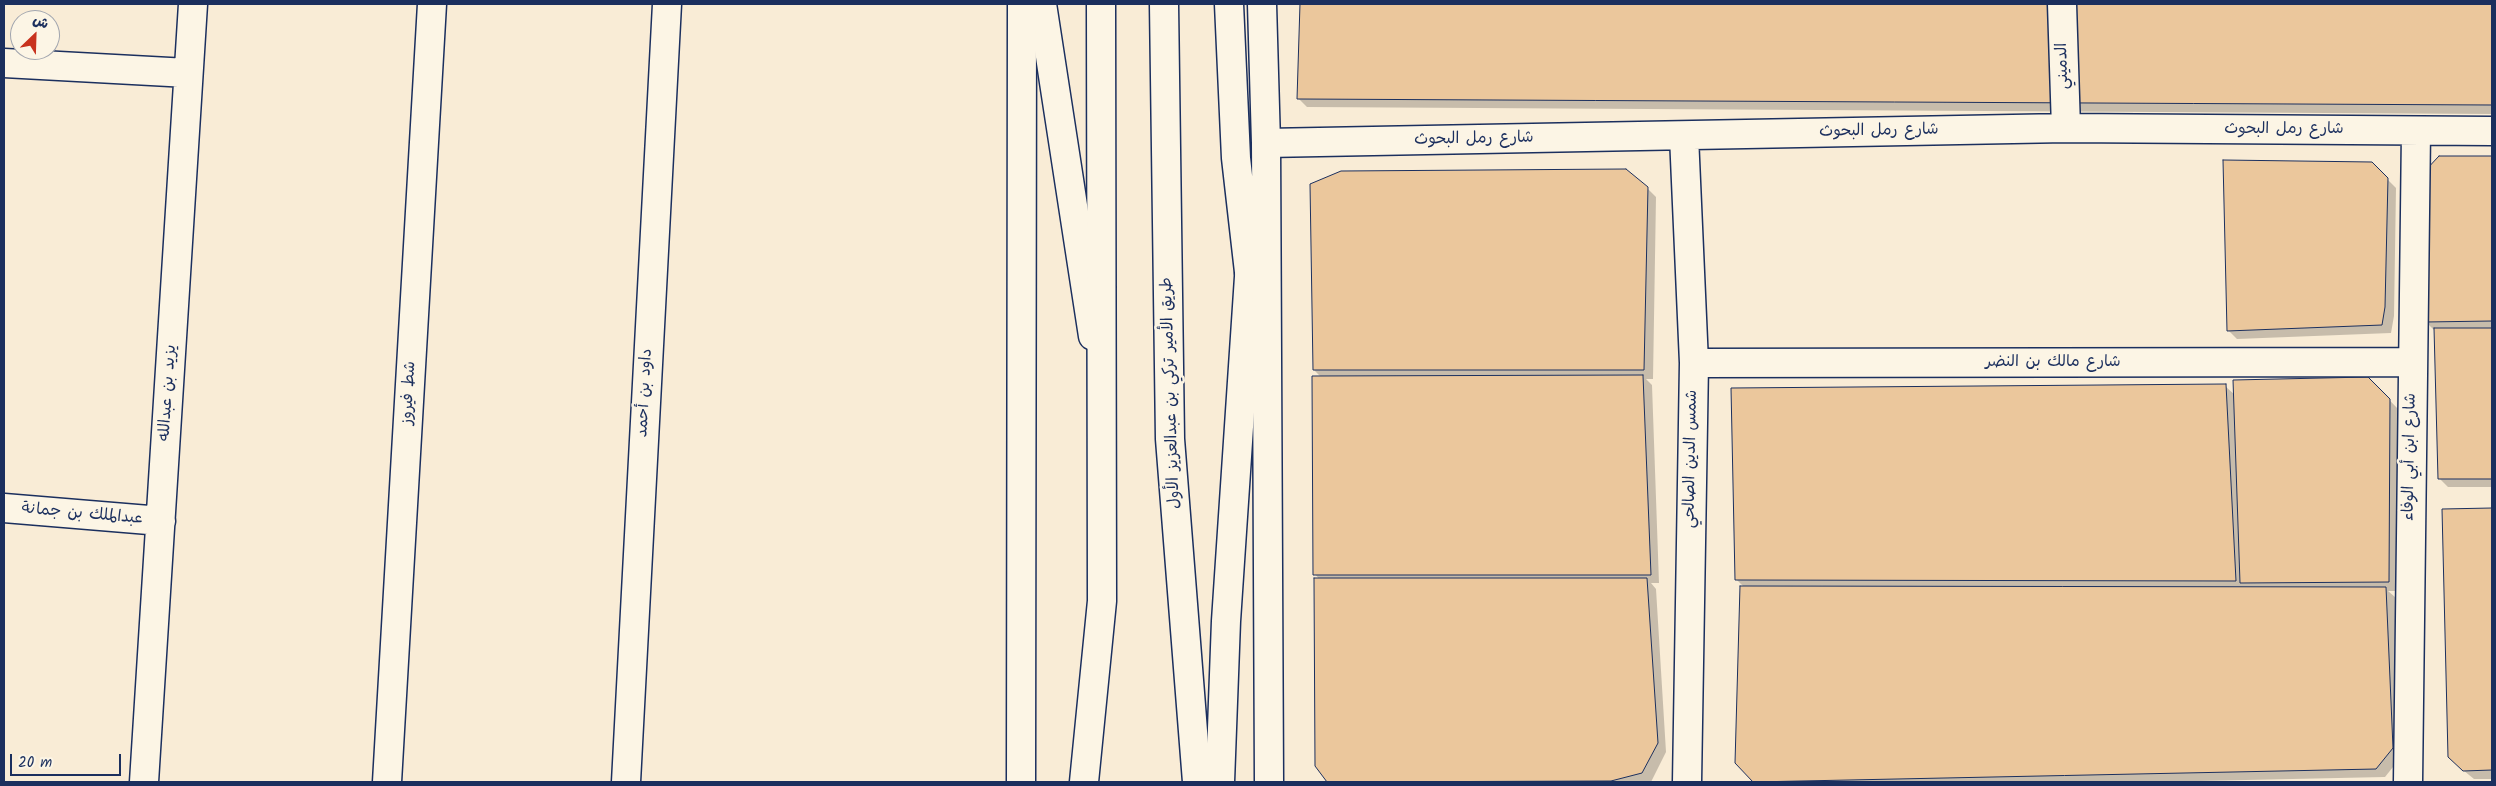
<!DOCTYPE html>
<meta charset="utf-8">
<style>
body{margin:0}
#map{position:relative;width:2496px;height:786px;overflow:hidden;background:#f9ecd6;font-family:Kalam,"Playpen Sans Arabic",sans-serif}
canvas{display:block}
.frame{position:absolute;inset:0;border:5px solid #1b2f5e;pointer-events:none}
.north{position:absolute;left:10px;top:10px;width:50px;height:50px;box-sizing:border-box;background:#fcf5e5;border:1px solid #a2a6af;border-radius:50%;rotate:24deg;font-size:14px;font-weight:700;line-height:20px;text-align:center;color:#1b2f5e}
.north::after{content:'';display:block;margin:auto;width:18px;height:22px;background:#c8321e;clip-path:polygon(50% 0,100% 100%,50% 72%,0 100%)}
.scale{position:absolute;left:10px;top:754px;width:111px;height:22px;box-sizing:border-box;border:2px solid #1b2f5e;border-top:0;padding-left:6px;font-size:15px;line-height:18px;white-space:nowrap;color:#1b2f5e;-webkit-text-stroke:4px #fcf5e5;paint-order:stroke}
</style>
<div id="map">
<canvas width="2496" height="786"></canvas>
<div class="frame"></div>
<div class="north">ش</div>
<div class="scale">20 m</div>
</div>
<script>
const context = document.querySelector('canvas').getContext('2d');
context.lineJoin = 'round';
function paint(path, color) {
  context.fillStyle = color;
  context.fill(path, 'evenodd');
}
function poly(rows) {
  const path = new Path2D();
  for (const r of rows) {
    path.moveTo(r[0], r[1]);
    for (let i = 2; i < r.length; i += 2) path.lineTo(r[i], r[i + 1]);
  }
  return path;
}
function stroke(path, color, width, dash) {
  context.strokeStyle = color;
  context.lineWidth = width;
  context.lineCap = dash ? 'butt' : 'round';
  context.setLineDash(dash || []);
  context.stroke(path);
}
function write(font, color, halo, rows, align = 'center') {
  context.font = font + ' Kalam,"Playpen Sans Arabic",sans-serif';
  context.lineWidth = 5;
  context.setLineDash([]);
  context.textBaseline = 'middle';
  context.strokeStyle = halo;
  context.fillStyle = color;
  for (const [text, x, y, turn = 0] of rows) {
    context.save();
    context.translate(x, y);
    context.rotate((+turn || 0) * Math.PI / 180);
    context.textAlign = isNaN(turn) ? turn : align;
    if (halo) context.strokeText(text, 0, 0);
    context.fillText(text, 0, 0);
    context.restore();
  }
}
paint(poly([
 [1301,4,2492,4,2492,114,1307,107,1298,98],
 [2439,158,2492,158,2492,487,2448,487,2439,478,2435,331,2426,322],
 [2372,164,2396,188,2394,316,2391,333,2237,339,2228,330],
 [1647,188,1656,197,1653,379,1646,379,1652,385,1659,583,1651,583,1656,589,1666,752,1651,782,1329,782,1317,766,1319,579,1315,574,1321,377,1314,370],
 [2368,378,2398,409,2398,591,2388,591,2395,597,2401,757,2385,777,2154,782,1755,782,1736,762,1745,588,1736,579,2225,386,2235,395],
 [2443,510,2492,510,2492,779,2474,779,2458,766]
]), '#0003');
const building = poly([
 [1300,4,2492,4,2492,105,1297,99,1300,4],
 [2439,156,2492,156,2492,321,2425,322,2424,172,2439,156],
 [2223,160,2372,162,2388,178,2385,307,2382,325,2227,331,2223,160],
 [1626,169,1648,187,1644,370,1313,370,1310,184,1341,171,1626,169],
 [2434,328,2492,328,2492,479,2438,479,2434,328],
 [1643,375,1651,575,1313,575,1312,376,1643,375],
 [2368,377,2390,399,2389,582,2240,583,2233,380,2368,377],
 [2226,384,2236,581,1735,580,1731,388,2226,384],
 [2492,508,2492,770,2463,771,2448,757,2442,509,2492,508],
 [1314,578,1647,578,1658,743,1642,773,1611,781,1327,782,1315,766,1314,578],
 [1740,586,2386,587,2393,748,2376,769,1753,782,1735,763,1740,586]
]);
paint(building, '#ebc79c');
stroke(building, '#1b2f5e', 1);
const minor = poly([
 [2062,4,2066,128],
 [4,63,188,73],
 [1684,136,1694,363,1687,782],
 [1266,143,2066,128,2492,131],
 [1694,363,2412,362],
 [4,508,161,521],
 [144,782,193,4],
 [387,782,432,4],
 [626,782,667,4],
 [2408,782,2416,131]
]);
const tertiary = poly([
 [1042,4,1093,336],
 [1220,782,1226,621,1251,247]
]);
const primary = poly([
 [1164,4,1170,439,1197,782],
 [1229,4,1236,158,1249,272],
 [1262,4,1266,143,1269,782],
 [1021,782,1022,4],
 [1084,782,1102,601,1101,4]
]);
stroke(minor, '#1b2f5e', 31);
stroke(tertiary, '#1b2f5e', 31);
stroke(primary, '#1b2f5e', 31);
stroke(minor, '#fcf5e5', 28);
stroke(tertiary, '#fcf5e5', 28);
stroke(primary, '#fcf5e5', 28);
write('16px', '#1b2f5e', '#fcf5e5', [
 ["الدميني",2064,66,-92],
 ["شارع رمل البحوث",2284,130],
 ["شارع رمل البحوث",1879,132,-1],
 ["شارع رمل البحوث",1474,140,-1],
 ["شارع مالك بن النضر",2053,363],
 ["يزيد بن عبدالله",169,393,-86],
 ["شط فيروز",410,393,-87],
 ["داود بن أحمد",646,393,-87],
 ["طريق الأمير تركي بن عبدالعزيز الأول",1172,393,-92],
 ["شارع ابن أبي الوفاء",2411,457,-89],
 ["شمس الدين الصالحي",1692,459,-89],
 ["عبدالملك بن جمانة",82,515,5]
]);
</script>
